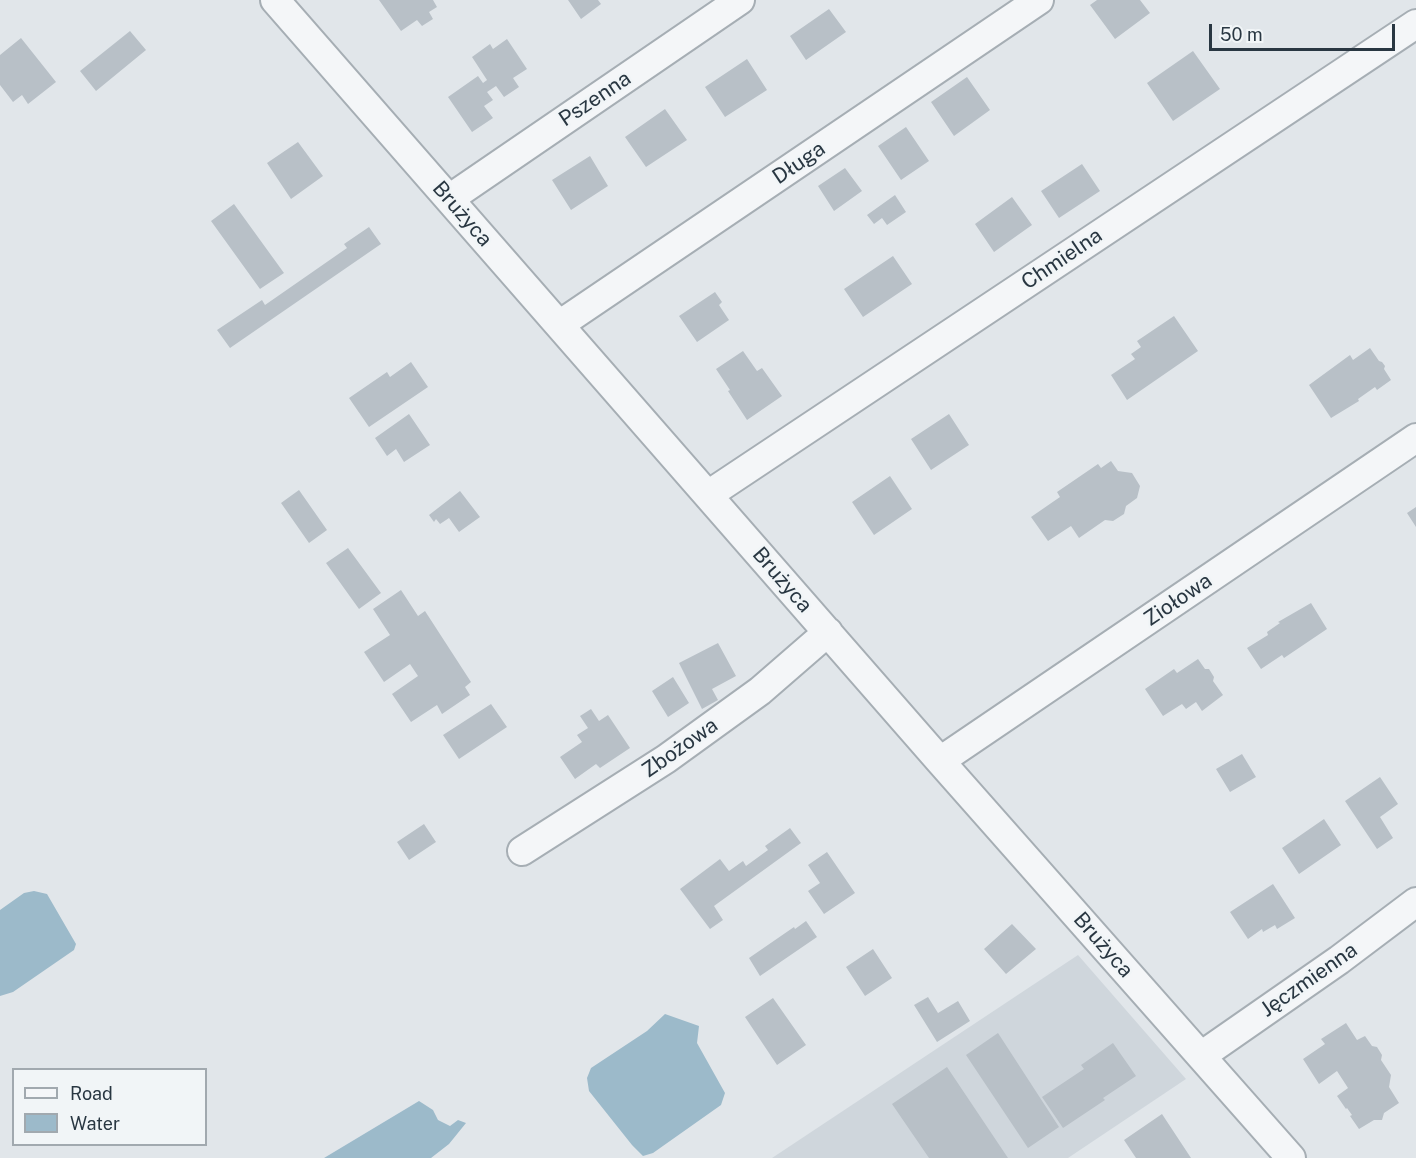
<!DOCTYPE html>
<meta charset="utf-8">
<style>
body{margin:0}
#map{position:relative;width:1416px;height:1158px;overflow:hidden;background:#e1e6ea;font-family:"Public Sans",sans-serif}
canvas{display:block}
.legend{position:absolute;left:12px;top:1068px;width:195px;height:78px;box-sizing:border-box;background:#f1f5f7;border:2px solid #a1a9af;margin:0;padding:8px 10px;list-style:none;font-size:18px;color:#293742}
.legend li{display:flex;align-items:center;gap:12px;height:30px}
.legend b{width:30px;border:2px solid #a1a9af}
.scale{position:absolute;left:1209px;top:24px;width:186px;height:27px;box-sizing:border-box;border:3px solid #293742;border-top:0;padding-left:8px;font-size:18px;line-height:21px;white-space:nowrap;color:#293742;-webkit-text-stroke:4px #f1f5f7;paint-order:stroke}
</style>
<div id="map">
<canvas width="1416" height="1158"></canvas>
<ul class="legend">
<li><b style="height:8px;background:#f4f6f8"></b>Road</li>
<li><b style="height:16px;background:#9cbaca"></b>Water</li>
</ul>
<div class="scale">50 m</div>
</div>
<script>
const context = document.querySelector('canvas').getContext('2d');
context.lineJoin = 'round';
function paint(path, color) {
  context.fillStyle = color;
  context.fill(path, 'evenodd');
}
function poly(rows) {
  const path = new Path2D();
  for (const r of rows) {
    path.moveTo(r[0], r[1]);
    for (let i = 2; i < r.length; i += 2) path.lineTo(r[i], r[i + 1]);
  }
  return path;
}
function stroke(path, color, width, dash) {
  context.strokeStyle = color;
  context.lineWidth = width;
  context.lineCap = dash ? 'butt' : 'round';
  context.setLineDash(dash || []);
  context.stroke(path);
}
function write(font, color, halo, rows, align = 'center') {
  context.font = font + ' "Public Sans",sans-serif';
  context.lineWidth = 5;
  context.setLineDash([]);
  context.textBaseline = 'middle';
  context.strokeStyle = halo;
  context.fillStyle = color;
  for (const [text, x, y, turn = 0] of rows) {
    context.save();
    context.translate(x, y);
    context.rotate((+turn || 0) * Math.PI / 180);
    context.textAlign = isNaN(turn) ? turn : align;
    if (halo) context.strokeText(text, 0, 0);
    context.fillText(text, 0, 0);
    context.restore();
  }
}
paint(poly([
 [1078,955,1186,1079,1068,1158,772,1158]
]), '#cfd6dc');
paint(poly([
 [34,891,47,894,76,944,74,950,13,992,0,996,0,910,24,893],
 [665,1014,699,1026,697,1043,725,1093,721,1105,653,1153,643,1156,632,1145,589,1091,587,1078,591,1068,647,1031],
 [419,1101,433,1110,438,1120,450,1126,458,1120,466,1123,449,1144,431,1158,324,1158]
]), '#9cbaca');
paint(poly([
 [379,0,433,0,437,7,429,12,433,19,422,26,417,20,401,31],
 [568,0,598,0,601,4,581,19],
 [1097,0,1140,0,1150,13,1115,39,1090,5],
 [829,9,846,32,806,60,790,36],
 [130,31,146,50,96,91,80,71],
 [21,38,56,82,28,104,22,95,13,102,0,85,0,55],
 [507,39,527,69,513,78,519,87,504,97,496,86,487,92,493,100,484,106,493,118,472,132,448,97,478,76,483,83,487,80,472,57,490,44,493,49],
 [1193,51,1220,89,1173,121,1147,83],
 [747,59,767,90,725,117,705,87],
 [967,77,990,110,954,136,931,102],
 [665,109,687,140,646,167,625,137],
 [906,127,929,161,901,180,878,146],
 [298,142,323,176,291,199,267,163],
 [590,156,608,186,571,210,552,180],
 [1082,164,1100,191,1059,218,1041,191],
 [845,168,862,191,834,211,818,186],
 [895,195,906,212,887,225,882,218,874,224,867,215],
 [1012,197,1032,225,994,252,975,224],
 [234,204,284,273,260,289,211,221],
 [369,227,381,244,230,348,217,330,262,300,265,305,347,248,344,244],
 [893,256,912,284,863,317,844,289],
 [715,292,722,302,719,305,729,320,697,342,679,316],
 [1174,316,1198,351,1127,400,1111,375,1135,359,1131,354,1141,347,1137,341],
 [1370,348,1379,361,1382,362,1385,366,1384,369,1391,380,1377,390,1375,387,1358,399,1359,401,1331,418,1309,385,1350,355,1353,360],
 [743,351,757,371,762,368,782,396,747,420,728,391,730,390,716,369],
 [411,362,428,387,369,427,349,398,387,372,390,377],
 [409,414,430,445,404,462,396,449,387,456,375,438],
 [949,414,969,445,931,470,911,439],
 [1111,461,1118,471,1132,473,1140,486,1137,498,1126,506,1124,514,1113,521,1105,520,1079,538,1071,526,1048,541,1031,517,1060,497,1057,492,1098,464,1101,468],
 [890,476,912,509,874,535,852,502],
 [299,490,327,530,309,543,281,503],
 [460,491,480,517,459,532,449,518,440,524,436,519,434,522,429,515],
 [1416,507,1416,527,1407,513],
 [348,548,381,593,359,609,326,563],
 [401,590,418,616,425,611,471,682,465,687,470,695,442,714,437,705,411,722,392,694,418,676,410,664,384,682,364,652,390,635,373,609],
 [1311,603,1327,629,1284,658,1282,655,1261,669,1247,648,1268,635,1267,632,1280,623,1278,622],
 [718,643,736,676,712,689,718,700,702,709,679,663],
 [1198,659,1205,669,1209,669,1214,677,1213,681,1223,695,1202,711,1196,702,1186,709,1182,704,1163,716,1145,689,1174,669,1177,673],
 [673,677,689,703,668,717,652,691],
 [491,704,507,727,459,759,443,735],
 [591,709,599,721,608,715,630,748,600,768,596,764,575,779,560,757,582,742,577,735,588,728,580,716],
 [1242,754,1256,777,1230,792,1216,769],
 [1380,777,1398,804,1380,817,1393,838,1377,849,1345,801],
 [1324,819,1341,845,1299,874,1282,848],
 [424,824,436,842,409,860,397,842],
 [790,828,801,843,714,906,723,920,710,929,680,889,720,859,729,871,743,861,746,866,768,850,765,846],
 [827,852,855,893,824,914,808,891,820,883,808,865],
 [1273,884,1295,918,1277,929,1275,925,1263,932,1262,929,1248,939,1230,912],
 [806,921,817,937,760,976,749,958,794,927,795,929],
 [1012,924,1036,949,1006,974,984,949],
 [873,949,892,978,865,996,846,967],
 [928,997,938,1013,958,1001,970,1021,937,1042,914,1005],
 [773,998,806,1045,777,1065,745,1017],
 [1346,1023,1357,1040,1365,1036,1372,1046,1377,1047,1382,1055,1381,1060,1391,1075,1389,1087,1399,1103,1384,1113,1382,1120,1374,1120,1359,1129,1350,1116,1352,1115,1347,1108,1346,1109,1337,1096,1348,1088,1337,1071,1319,1084,1303,1059,1325,1044,1321,1039],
 [998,1033,1059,1127,1028,1148,966,1055],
 [1113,1043,1136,1076,1103,1098,1105,1100,1063,1128,1042,1097,1084,1069,1081,1065],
 [947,1067,1008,1158,929,1158,892,1104],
 [1162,1114,1191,1158,1136,1158,1124,1140]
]), '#b8c0c7');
const minor = poly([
 [275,0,940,761,1291,1158],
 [449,199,740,0],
 [559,325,1039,0],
 [708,495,1416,24],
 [940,761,1416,438],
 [522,851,666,759,760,691,828,632],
 [1201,1056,1339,960,1416,902]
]);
stroke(minor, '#a6aeb4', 32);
stroke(minor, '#f4f6f8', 28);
write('21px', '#293742', '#f1f5f7', [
 ["Pszenna",595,99,-34],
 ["Długa",799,163,-34],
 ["Brużyca",462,214,49],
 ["Chmielna",1062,259,-34],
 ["Brużyca",782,580,49],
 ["Ziołowa",1178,600,-34],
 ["Zbożowa",680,748,-35],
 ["Brużyca",1103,945,49],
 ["Jęczmienna",1309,980,-35]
]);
</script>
